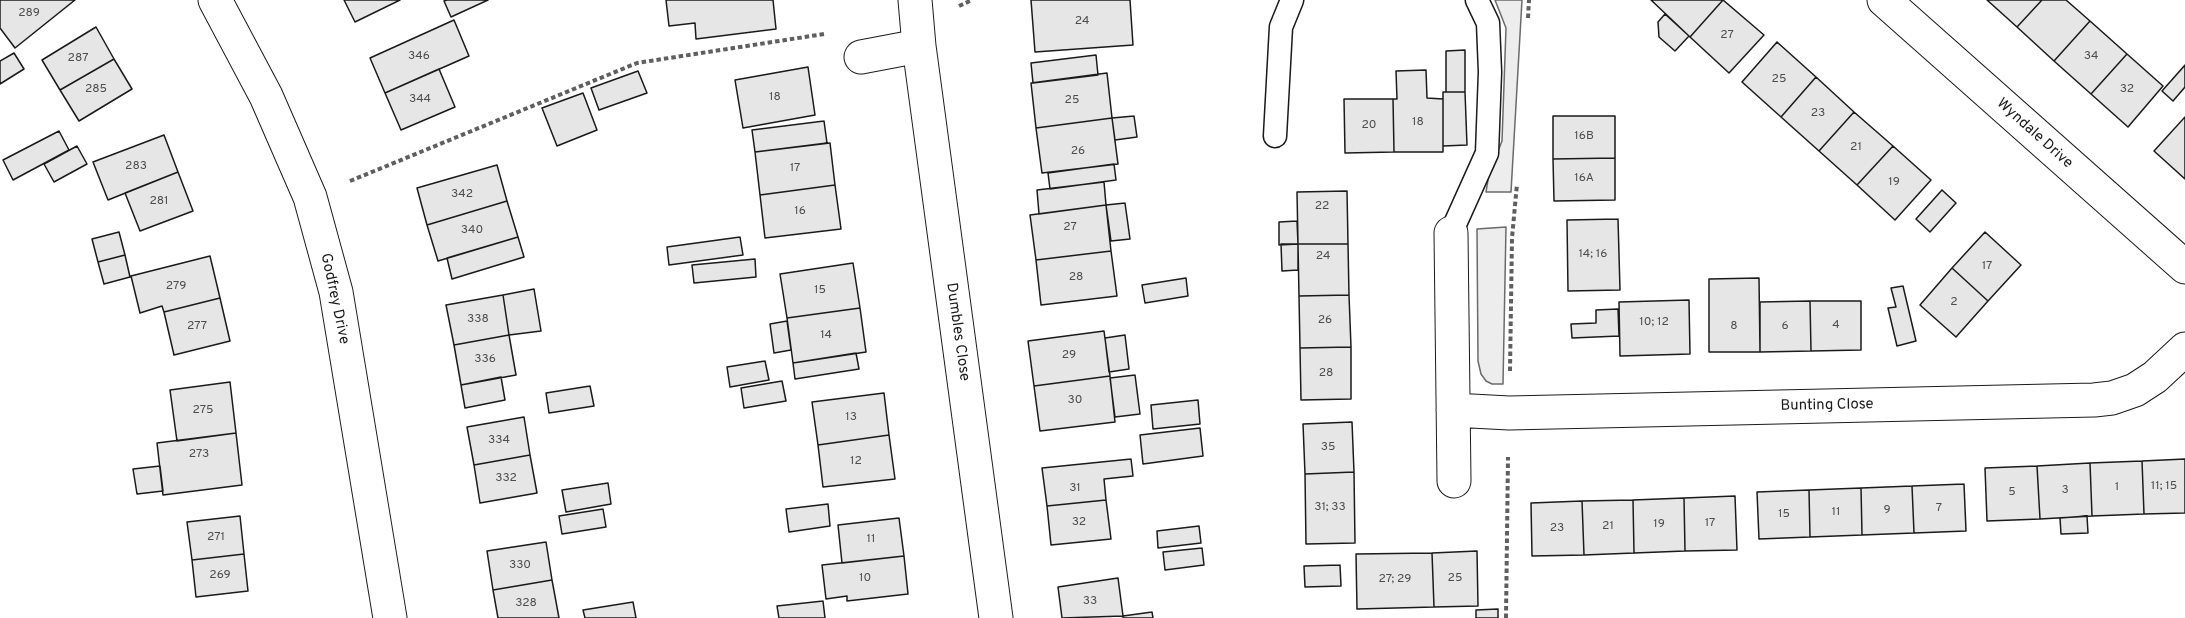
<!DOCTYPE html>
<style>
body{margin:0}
canvas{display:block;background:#fff}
</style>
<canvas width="2185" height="618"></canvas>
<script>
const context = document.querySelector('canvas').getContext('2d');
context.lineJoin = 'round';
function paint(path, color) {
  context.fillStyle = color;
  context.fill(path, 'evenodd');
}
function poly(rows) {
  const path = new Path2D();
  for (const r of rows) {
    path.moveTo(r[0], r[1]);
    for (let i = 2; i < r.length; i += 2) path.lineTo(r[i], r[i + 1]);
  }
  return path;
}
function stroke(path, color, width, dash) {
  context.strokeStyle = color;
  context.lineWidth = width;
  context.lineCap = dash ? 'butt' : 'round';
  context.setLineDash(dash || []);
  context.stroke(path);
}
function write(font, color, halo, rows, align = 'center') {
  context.font = font + ' Overpass,sans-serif';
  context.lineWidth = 4.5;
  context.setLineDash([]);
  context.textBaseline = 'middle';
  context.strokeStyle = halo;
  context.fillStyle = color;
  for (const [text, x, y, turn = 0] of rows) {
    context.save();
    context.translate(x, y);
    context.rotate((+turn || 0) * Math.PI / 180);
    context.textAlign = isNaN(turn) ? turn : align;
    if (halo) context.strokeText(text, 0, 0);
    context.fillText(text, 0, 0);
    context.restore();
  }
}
const built = poly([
 [1495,0,1522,0,1511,192,1486,192,1489,174,1502,141,1506,28,1495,0],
 [1506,227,1503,384,1492,384,1486,381,1481,374,1478,361,1477,229,1506,227]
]);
paint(built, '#ededed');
stroke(built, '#6a6a6a', 1.5);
const building = poly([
 [0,0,75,0,15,48,0,28,0,0],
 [344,0,400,0,355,22,344,0],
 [447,0,488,0,451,17,444,1,447,0],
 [666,0,773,0,776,29,696,39,695,23,669,26,666,0],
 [1031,0,1130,0,1133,45,1035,52,1031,0],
 [1651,0,1723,0,1690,37,1651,0],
 [1723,0,1764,35,1729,73,1690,37,1723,0],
 [1987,0,2042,0,2017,27,1987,0],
 [2042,0,2066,0,2090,21,2054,61,2017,27,2042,0],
 [1665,14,1689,36,1675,51,1659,37,1658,22,1665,14],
 [454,20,469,56,385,93,370,58,454,20],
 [2090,21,2127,54,2091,94,2054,61,2090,21],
 [96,27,114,59,60,90,42,60,96,27],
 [1777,42,1816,77,1781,117,1742,82,1777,42],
 [1465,50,1465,92,1446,92,1446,51,1465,50],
 [14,53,24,69,0,84,0,61,14,53],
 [2127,54,2163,86,2128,127,2091,94,2127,54],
 [1096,55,1098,75,1033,83,1031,63,1096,55],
 [114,59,132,89,79,121,60,90,114,59],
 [2185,65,2185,87,2173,101,2162,91,2185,65],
 [808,67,815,115,743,128,735,80,808,67],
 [439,69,455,107,401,130,385,93,439,69],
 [1426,70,1427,98,1443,99,1443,152,1394,152,1393,99,1397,99,1396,71,1426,70],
 [638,71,647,93,599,110,591,88,638,71],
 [1107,73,1112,118,1036,128,1031,83,1107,73],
 [1816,77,1854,112,1819,151,1781,117,1816,77],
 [1443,92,1465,92,1467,145,1443,146,1443,92],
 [583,93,597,130,557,146,542,108,583,93],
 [1344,99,1393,99,1394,152,1345,153,1344,99],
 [1854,112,1893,146,1857,185,1819,151,1854,112],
 [1134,116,1137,137,1115,140,1112,118,1134,116],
 [1553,116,1615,116,1615,158,1553,159,1553,116],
 [2185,117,2185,179,2154,151,2185,117],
 [1112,118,1118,164,1042,173,1036,128,1112,118],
 [824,121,827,143,755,152,752,130,824,121],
 [59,131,69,150,13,180,3,160,59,131],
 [164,135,178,172,108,200,93,162,164,135],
 [830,143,835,185,760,195,755,152,830,143],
 [77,146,87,164,54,182,44,164,77,146],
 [1893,146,1931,180,1895,220,1857,185,1893,146],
 [1615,158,1615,200,1554,201,1553,159,1615,158],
 [1114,164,1116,180,1050,189,1048,173,1114,164],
 [497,165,507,201,427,225,417,188,497,165],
 [178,172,193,211,140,231,125,193,178,172],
 [1104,182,1106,205,1039,214,1037,190,1104,182],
 [835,185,841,229,765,238,760,195,835,185],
 [1942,190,1956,203,1930,232,1916,219,1942,190],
 [1347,191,1348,244,1298,244,1297,192,1347,191],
 [507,201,518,237,438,261,427,225,507,201],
 [1125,203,1130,239,1111,241,1106,205,1125,203],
 [1106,205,1111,251,1036,260,1030,215,1106,205],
 [1618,219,1620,290,1568,291,1567,220,1618,219],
 [1297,221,1298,244,1279,245,1279,222,1297,221],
 [119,232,125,255,98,262,92,239,119,232],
 [1985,232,2021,265,1988,301,1952,268,1985,232],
 [518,237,524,257,452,279,447,258,518,237],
 [740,237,743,255,669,265,667,247,740,237],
 [1281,244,1298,244,1298,270,1282,271,1281,244],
 [1298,244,1348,244,1349,295,1299,296,1298,244],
 [1111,251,1117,296,1041,305,1036,260,1111,251],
 [125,255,130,277,104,284,98,262,125,255],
 [210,256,220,298,164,312,162,306,140,313,131,276,210,256],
 [755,259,756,277,694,283,692,265,755,259],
 [853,263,860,308,787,318,780,274,853,263],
 [1952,268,1988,301,1956,337,1920,305,1952,268],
 [1186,278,1188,296,1145,303,1142,285,1186,278],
 [1759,278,1760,352,1709,352,1709,279,1759,278],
 [1903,286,1916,341,1897,346,1888,308,1896,307,1891,288,1903,286],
 [534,289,541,331,509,335,503,295,534,289],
 [503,295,509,335,454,345,446,305,503,295],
 [1349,295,1351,347,1300,348,1299,296,1349,295],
 [220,298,230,341,174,355,164,312,220,298],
 [1689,300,1690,354,1620,356,1619,302,1689,300],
 [1810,301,1811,351,1760,352,1760,302,1810,301],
 [1810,301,1861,301,1861,350,1811,351,1810,301],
 [860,308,866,352,793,363,787,318,860,308],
 [1618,309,1619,336,1572,338,1571,324,1596,323,1596,310,1618,309],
 [787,321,791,350,774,353,770,324,787,321],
 [1104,331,1110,376,1034,386,1028,341,1104,331],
 [509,335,516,375,461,385,454,345,509,335],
 [1125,335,1129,369,1109,372,1105,338,1125,335],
 [1351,347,1351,399,1301,400,1300,348,1351,347],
 [856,353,859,369,795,379,793,363,856,353],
 [765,361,769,380,730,387,727,367,765,361],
 [1135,375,1140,414,1115,417,1110,378,1135,375],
 [1110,376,1115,422,1040,431,1034,386,1110,376],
 [501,377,505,400,465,408,461,385,501,377],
 [782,381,786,401,744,408,741,388,782,381],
 [230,382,236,433,177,441,170,390,230,382],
 [590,386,594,406,549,413,546,393,590,386],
 [884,393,889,435,818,445,812,402,884,393],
 [1198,400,1200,424,1153,429,1151,405,1198,400],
 [524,417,530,455,474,465,467,427,524,417],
 [1352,422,1354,472,1305,474,1303,424,1352,422],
 [1200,428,1203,456,1143,464,1140,435,1200,428],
 [236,433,242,485,163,495,157,443,236,433],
 [889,435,895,479,823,487,818,445,889,435],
 [530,455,537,493,480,503,474,465,530,455],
 [1131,459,1133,476,1104,479,1106,500,1047,506,1042,468,1131,459],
 [2185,459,2185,513,2144,514,2142,461,2185,459],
 [2142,461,2144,514,2092,516,2090,463,2142,461],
 [2090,463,2092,516,2040,519,2037,466,2090,463],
 [160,466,163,491,137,494,133,469,160,466],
 [2037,466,2040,519,1987,521,1985,468,2037,466],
 [1354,472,1355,543,1306,544,1305,474,1354,472],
 [608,483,611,504,566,512,562,490,608,483],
 [1964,484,1966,531,1914,533,1912,486,1964,484],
 [1912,486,1914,533,1862,535,1861,488,1912,486],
 [1861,488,1862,535,1810,537,1809,490,1861,488],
 [1809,490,1810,537,1759,539,1757,492,1809,490],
 [1735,496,1737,550,1685,551,1684,498,1735,496],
 [1684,498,1685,551,1634,553,1633,500,1684,498],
 [1106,500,1111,539,1051,545,1047,506,1106,500],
 [1633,500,1634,553,1584,555,1582,501,1633,500],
 [1582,501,1584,555,1532,556,1531,503,1582,501],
 [828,504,830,526,789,532,786,509,828,504],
 [603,509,606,527,562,534,559,516,603,509],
 [240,516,244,554,192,560,187,522,240,516],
 [2087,516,2088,533,2061,534,2060,518,2087,516],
 [899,518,904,556,842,563,838,525,899,518],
 [1199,526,1201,543,1158,548,1157,531,1199,526],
 [546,542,552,580,493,590,487,551,546,542],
 [1202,548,1204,565,1165,570,1163,552,1202,548],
 [1477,551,1478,606,1434,607,1432,553,1477,551],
 [1432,553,1434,607,1357,609,1356,554,1432,553],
 [244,554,248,591,196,597,192,560,244,554],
 [904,556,908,594,847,601,847,596,826,599,822,565,904,556],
 [1340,565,1341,586,1305,587,1304,566,1340,565],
 [1118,578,1123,616,1062,618,1058,587,1118,578],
 [552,580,559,618,498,618,493,590,552,580],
 [823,601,825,618,779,618,777,606,823,601],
 [633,602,636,618,585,618,583,610,633,602],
 [1498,609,1498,618,1476,618,1476,610,1498,609],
 [1152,612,1153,618,1123,618,1123,616,1152,612]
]);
paint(building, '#e6e6e6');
stroke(building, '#1a1a1a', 1.5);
const service = poly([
 [1275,136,1281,27,1292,0],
 [1451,233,1487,153,1490,72,1488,23,1477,0]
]);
const minor = poly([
 [915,0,919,46,996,618],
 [1884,0,2185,267],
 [861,57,919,46],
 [1451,233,1454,481],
 [1453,410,1509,413,2094,400,2112,398,2135,390,2155,377,2185,349]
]);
const tertiary = poly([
 [215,0,266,96,310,197,336,292,390,618]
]);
stroke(service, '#1a1a1a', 25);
stroke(minor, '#1a1a1a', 35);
stroke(tertiary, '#1a1a1a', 35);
stroke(poly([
 [959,6,972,0],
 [1528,18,1529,0],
 [350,181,637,63,824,34],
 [1510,371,1512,238,1517,184],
 [1506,618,1508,457]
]), '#5f5f5f', 4, [4.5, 3]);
stroke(service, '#fff', 22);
stroke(minor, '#fff', 33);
stroke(tertiary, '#fff', 33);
write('12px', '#4d4d4d', null, [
 ["289",29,14],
 ["24",1082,22],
 ["27",1727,36],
 ["346",419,57],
 ["34",2091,57],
 ["287",78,59],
 ["25",1779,80],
 ["285",96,90],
 ["32",2127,90],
 ["18",775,98],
 ["344",420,100],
 ["25",1072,101],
 ["23",1818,114],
 ["18",1418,123],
 ["20",1369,126],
 ["16B",1584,137],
 ["21",1856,148],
 ["26",1078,152],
 ["283",136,167],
 ["17",795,169],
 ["16A",1584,179],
 ["19",1894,183],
 ["342",462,195],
 ["281",159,202],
 ["22",1322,207],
 ["16",800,212],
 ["27",1070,228],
 ["340",472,231],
 ["14; 16",1593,255],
 ["24",1323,257],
 ["17",1987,267],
 ["28",1076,278],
 ["279",176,287],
 ["15",820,291],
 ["2",1954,303],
 ["338",478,320],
 ["26",1325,321],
 ["10; 12",1654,323],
 ["4",1836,326],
 ["277",197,327],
 ["8",1734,327],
 ["6",1785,327],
 ["14",826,336],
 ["29",1069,356],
 ["336",485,360],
 ["28",1326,374],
 ["30",1075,401],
 ["275",203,411],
 ["13",851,418],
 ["334",499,441],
 ["35",1328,448],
 ["273",199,455],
 ["12",856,462],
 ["332",506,479],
 ["11; 15",2164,487],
 ["1",2117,488],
 ["31",1075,489],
 ["3",2065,491],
 ["5",2012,493],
 ["31; 33",1330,508],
 ["7",1939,509],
 ["9",1887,511],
 ["11",1836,513],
 ["15",1784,515],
 ["32",1079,523],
 ["17",1710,524],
 ["19",1659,525],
 ["21",1608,527],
 ["23",1557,529],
 ["271",216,538],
 ["11",871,540],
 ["330",520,566],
 ["269",220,576],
 ["10",865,579],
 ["25",1455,579],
 ["27; 29",1395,580],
 ["33",1090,602],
 ["328",526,604]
]);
write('15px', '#1a1a1a', '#fff', [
 ["Wyndale Drive",2034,134,42],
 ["Godfrey Drive",334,299,78],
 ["Dumbles Close",957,332,82],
 ["Bunting Close",1827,406,-1]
]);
</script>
